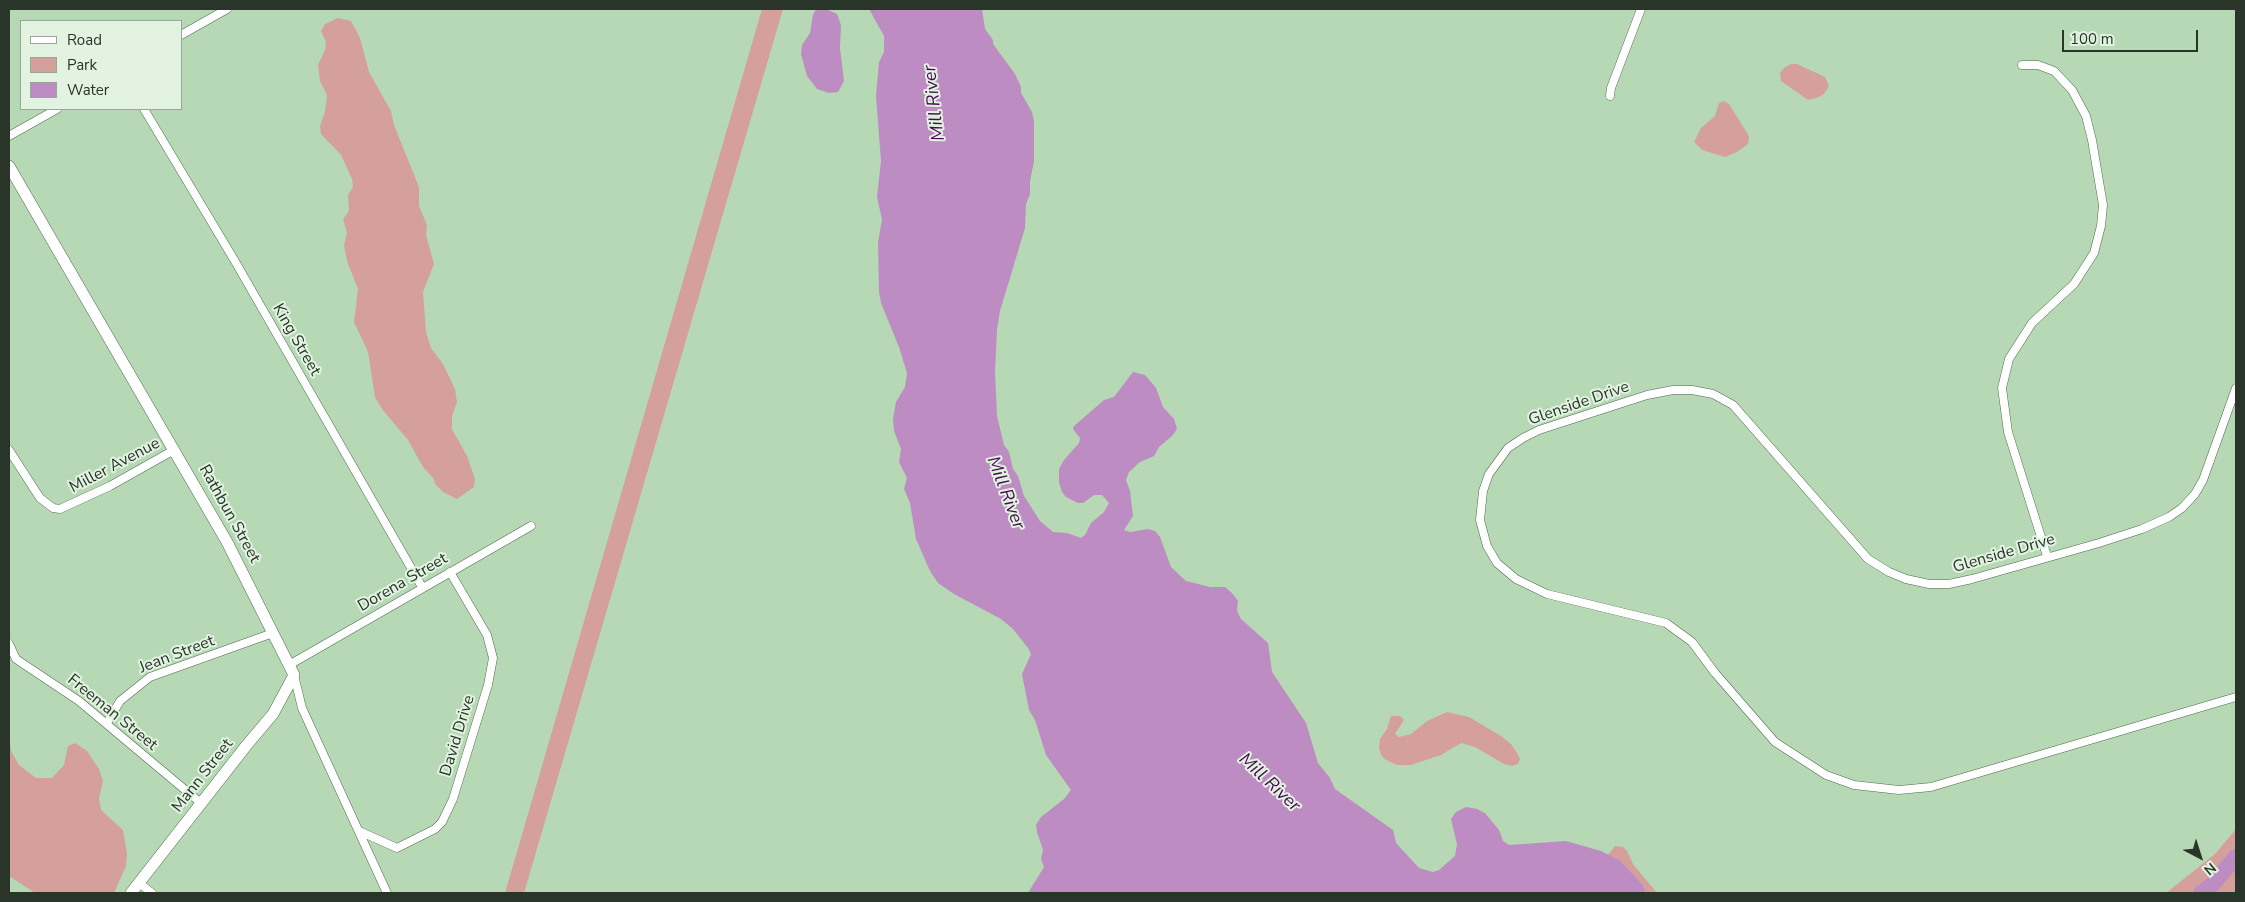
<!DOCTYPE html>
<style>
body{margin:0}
#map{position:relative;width:2245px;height:902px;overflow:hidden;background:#b6d8b4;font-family:"Nunito Sans",sans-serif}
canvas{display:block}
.frame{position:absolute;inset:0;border:10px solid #283528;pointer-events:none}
.legend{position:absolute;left:20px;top:20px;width:162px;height:90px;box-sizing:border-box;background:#e2f3e1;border:1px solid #98a797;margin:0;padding:6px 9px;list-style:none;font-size:15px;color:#283528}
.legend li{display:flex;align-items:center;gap:10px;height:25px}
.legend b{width:25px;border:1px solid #98a797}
.north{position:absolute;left:2175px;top:832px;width:50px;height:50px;-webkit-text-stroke:4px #e2f3e1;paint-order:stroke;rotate:140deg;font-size:14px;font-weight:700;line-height:20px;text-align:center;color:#283528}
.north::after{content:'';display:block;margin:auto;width:18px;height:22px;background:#283528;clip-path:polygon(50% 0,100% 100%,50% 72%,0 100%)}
.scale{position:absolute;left:2062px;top:30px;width:136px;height:22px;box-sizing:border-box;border:2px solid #283528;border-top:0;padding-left:6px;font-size:15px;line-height:18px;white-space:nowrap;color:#283528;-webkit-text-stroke:4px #e2f3e1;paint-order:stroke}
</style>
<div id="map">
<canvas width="2245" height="902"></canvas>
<div class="frame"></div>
<ul class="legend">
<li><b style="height:6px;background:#fff"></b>Road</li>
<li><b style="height:14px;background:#d5a09c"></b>Park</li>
<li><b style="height:14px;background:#bd8cc2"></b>Water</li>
</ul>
<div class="north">N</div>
<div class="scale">100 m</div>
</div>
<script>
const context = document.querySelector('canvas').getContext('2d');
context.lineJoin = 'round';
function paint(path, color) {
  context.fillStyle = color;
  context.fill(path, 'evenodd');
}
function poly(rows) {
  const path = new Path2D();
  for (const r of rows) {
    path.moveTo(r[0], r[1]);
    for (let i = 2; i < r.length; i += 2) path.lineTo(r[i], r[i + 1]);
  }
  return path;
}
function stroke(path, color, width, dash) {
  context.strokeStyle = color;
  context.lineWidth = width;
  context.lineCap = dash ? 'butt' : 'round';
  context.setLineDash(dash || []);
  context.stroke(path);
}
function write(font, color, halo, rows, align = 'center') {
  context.font = font + ' "Nunito Sans",sans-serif';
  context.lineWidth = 4;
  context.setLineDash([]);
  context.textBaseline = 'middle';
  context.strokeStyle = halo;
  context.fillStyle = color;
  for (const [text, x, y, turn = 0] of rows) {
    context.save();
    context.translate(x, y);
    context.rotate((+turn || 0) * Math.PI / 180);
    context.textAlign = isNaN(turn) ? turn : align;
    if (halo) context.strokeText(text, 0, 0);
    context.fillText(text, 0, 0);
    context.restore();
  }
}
paint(poly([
 [762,9,783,9,524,893,505,893],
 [338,18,351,21,360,38,369,72,391,111,394,125,419,187,419,206,427,225,426,235,434,264,423,292,426,332,431,348,443,364,455,389,457,402,452,416,452,429,467,456,475,479,474,487,457,499,443,492,435,484,434,479,423,467,408,440,382,409,375,397,368,352,354,322,358,289,347,261,344,245,347,233,343,219,349,211,348,195,353,187,352,179,341,155,321,134,320,126,325,112,327,95,320,81,318,65,325,50,326,42,321,31,325,24],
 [1791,64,1797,64,1825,77,1829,86,1824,94,1819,97,1808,100,1781,81,1780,73,1784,68],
 [1724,101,1729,104,1749,136,1748,144,1737,152,1725,157,1702,150,1694,142,1701,128,1715,116,1719,103],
 [1447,712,1469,717,1501,736,1511,744,1517,753,1520,759,1518,764,1512,766,1504,764,1475,747,1461,743,1441,755,1411,765,1397,765,1386,760,1381,755,1379,748,1380,739,1387,729,1391,716,1400,716,1404,720,1395,734,1399,737,1411,734,1427,721],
 [9,734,11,751,19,765,36,778,52,778,64,765,68,746,75,743,87,751,99,769,103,781,99,798,101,810,123,830,127,854,126,866,114,893,35,893,9,876],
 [2236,829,2236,893,2166,893,2215,854],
 [1615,846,1623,847,1627,851,1633,864,1657,893,1646,893,1643,885,1621,861,1607,856]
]), '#d5a09c');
paint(poly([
 [816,9,826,9,837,14,841,25,840,48,844,81,838,92,829,93,817,89,807,76,801,54,802,45,810,33,813,15],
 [869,9,982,9,985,29,993,40,993,44,1015,74,1021,87,1021,93,1032,112,1034,122,1034,161,1030,181,1030,194,1026,204,1025,228,1000,311,997,329,995,372,997,416,1004,445,1009,452,1013,469,1018,476,1024,496,1040,521,1053,532,1067,533,1081,538,1085,535,1091,523,1104,512,1109,503,1102,495,1094,495,1083,503,1078,503,1066,497,1062,492,1059,482,1059,469,1064,460,1079,443,1080,438,1073,429,1074,426,1104,400,1114,397,1133,372,1145,375,1156,388,1163,407,1174,419,1177,429,1172,436,1159,447,1154,456,1140,462,1129,472,1126,480,1130,491,1133,516,1124,530,1130,532,1148,529,1155,531,1160,537,1171,567,1186,581,1210,587,1225,587,1232,593,1238,601,1237,611,1241,619,1268,643,1272,672,1306,723,1318,763,1330,778,1335,789,1393,830,1396,843,1419,868,1433,872,1439,870,1455,856,1457,844,1451,819,1456,812,1466,807,1477,809,1485,813,1499,830,1503,841,1509,845,1566,841,1601,851,1621,861,1643,885,1646,893,1028,893,1044,867,1041,859,1043,850,1037,832,1036,825,1041,817,1064,799,1071,790,1046,755,1035,720,1029,710,1022,674,1031,654,1028,648,1013,629,1001,619,954,594,938,583,930,571,916,539,910,503,904,489,907,478,899,462,901,449,894,431,893,419,896,402,905,387,907,373,899,347,881,303,879,292,878,243,882,219,877,197,881,161,876,96,879,62,884,52,884,36]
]), '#bd8cc2');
stroke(poly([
 [2201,893,2210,887,2236,857]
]), '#bd8cc2', 16);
const street = poly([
 [181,35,227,9],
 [2022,65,2038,65,2054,71,2072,90,2086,116,2092,140,2103,205,2101,226,2094,253,2074,284,2032,323,2009,359,2002,388,2008,432,2047,556],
 [1610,96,1611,88,1641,9],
 [144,109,236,263,422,587],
 [9,136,57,109],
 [2236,388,2203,480,2195,494,2182,508,2169,517,2142,529,2099,543,1972,579,1949,584,1929,584,1906,579,1889,572,1868,559,1733,405,1713,394,1692,390,1673,390,1647,395,1539,430,1523,438,1508,448,1489,474,1483,491,1480,520,1487,546,1497,563,1516,579,1547,594,1666,623,1692,642,1715,673,1775,742,1826,775,1854,785,1899,790,1931,787,2236,697],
 [9,450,40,498,53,508,60,509,110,486,174,450],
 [9,644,16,659,79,701,202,804],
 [289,665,531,526],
 [294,675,302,708,387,893],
 [107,723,120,701,150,677,273,633],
 [359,831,397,848,435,829,442,822,453,799,488,685,493,658,487,635,450,572],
 [139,883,152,893]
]);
const secondary = poly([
 [9,166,227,542,294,675,273,714,246,746,131,893]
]);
stroke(street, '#4d6b4c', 9);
stroke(secondary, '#4d6b4c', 12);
stroke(street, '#fff', 8);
stroke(secondary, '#fff', 11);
write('16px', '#283528', '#e2f3e1', [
 ["King Street",296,340,60],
 ["Glenside Drive",1579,404,-19],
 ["Miller Avenue",115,466,-28],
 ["Rathbun Street",229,514,61],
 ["Glenside Drive",2004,554,-16],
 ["Dorena Street",403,583,-30],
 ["Jean Street",177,655,-21],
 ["Freeman Street",112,713,39],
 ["David Drive",458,736,-73],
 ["Mann Street",203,776,-52]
]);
write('italic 18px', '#480a4f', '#e2f3e1', [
 ["Mill River",935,103,-97],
 ["Mill River",1005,493,69],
 ["Mill River",1269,783,43]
]);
</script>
